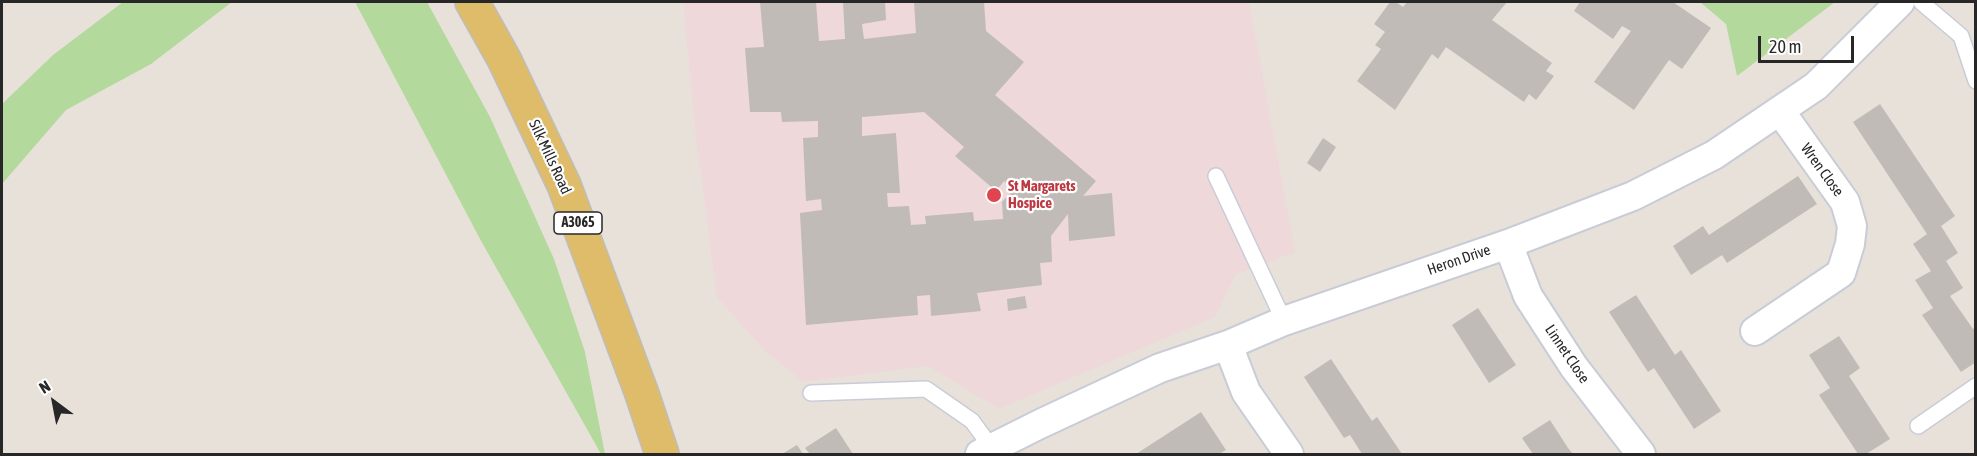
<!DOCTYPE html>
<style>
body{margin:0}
#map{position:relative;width:1977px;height:456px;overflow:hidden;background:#e8e1da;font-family:"Asap Condensed",sans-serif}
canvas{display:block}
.frame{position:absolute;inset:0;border:3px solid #272727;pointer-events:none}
.north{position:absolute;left:24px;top:372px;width:60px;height:60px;-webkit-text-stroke:4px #fff;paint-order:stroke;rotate:328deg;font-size:16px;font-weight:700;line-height:24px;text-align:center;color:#272727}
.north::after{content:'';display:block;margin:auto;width:21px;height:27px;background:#272727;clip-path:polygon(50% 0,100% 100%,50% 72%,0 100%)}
.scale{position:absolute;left:1758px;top:36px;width:96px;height:27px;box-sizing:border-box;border:3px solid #272727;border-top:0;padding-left:8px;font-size:18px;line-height:21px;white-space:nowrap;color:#272727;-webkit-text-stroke:4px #fff;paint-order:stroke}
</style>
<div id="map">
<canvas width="1977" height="456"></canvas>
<div class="frame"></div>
<div class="north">N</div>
<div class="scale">20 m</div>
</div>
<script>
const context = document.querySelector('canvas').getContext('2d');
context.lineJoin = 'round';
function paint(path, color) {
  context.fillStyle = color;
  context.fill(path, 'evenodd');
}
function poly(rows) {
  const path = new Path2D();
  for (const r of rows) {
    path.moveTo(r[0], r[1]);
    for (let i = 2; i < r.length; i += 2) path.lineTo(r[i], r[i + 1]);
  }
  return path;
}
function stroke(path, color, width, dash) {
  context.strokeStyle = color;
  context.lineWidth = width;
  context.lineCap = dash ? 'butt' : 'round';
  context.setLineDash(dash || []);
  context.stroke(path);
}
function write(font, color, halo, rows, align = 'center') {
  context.font = font + ' "Asap Condensed",sans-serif';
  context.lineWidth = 4.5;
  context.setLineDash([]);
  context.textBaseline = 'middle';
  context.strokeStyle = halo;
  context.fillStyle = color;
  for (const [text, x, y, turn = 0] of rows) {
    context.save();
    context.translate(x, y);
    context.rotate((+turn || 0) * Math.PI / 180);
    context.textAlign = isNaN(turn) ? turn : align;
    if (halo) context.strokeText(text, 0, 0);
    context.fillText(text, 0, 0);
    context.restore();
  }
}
paint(poly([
 [683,2,1249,2,1295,252,1235,275,1215,317,999,409,928,366,803,382,764,350,717,297,696,137]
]), '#eed8da');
paint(poly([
 [123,2,232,2,151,64,66,110,2,184,2,104,53,55],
 [355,2,427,2,490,117,554,259,585,352,605,454,601,454,480,239],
 [1700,2,1835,2,1737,76,1726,24]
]), '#b4d99c');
paint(poly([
 [760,2,816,2,819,41,845,39,843,2,885,2,886,20,862,24,864,39,916,33,914,2,984,2,986,31,1024,62,995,95,1096,181,1083,196,1112,193,1115,236,1069,241,1068,214,1051,236,1052,262,1040,263,1042,285,977,293,981,311,931,316,930,295,917,296,918,315,806,325,800,213,822,210,821,199,806,201,803,138,818,137,818,121,782,122,781,112,750,112,745,48,764,47],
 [924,112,964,147,955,156,996,191,1004,181,1013,190,1002,202,1003,219,974,221,973,212,925,216,926,224,911,225,909,206,888,207,887,193,900,193,896,133,862,136,862,117],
 [1390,2,1396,2,1403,7,1407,2,1507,2,1492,20,1552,63,1546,71,1554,76,1536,100,1529,94,1524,102,1446,47,1438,59,1432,54,1395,110,1357,81,1381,49,1375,45,1385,32,1374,24],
 [1580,2,1673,2,1711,28,1682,69,1669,60,1634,110,1594,82,1631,31,1622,26,1613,39,1574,11],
 [1880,104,1955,216,1941,226,1958,253,1946,261,1963,288,1950,296,1973,329,1976,327,1976,362,1961,372,1922,315,1933,308,1915,280,1931,271,1913,244,1927,234,1853,122],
 [1323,138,1336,147,1320,172,1307,163],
 [1798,176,1817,204,1727,263,1722,255,1691,275,1673,246,1703,226,1709,235],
 [1636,295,1675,355,1681,350,1721,411,1694,429,1654,368,1648,372,1609,312],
 [1025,296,1027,308,1008,311,1007,299],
 [1478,308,1516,365,1489,383,1452,325],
 [1839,336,1860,368,1849,376,1890,439,1866,454,1858,454,1819,395,1830,388,1809,355],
 [1331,359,1372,421,1377,417,1402,454,1362,454,1350,435,1344,438,1304,377],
 [1201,412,1226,450,1219,454,1136,454],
 [1550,420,1568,448,1573,454,1533,454,1522,438],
 [836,428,853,454,810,454,805,448],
 [797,445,803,454,782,454]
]), '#c0bbb7');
const service = poly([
 [1921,2,1961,36,1976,81],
 [1216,176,1284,321],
 [811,393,926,389,972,421,991,447],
 [1918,426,1976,386]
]);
const minor = poly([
 [1508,244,1528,296,1574,367,1641,454],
 [1755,331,1841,273,1850,244,1852,226,1845,202,1780,111],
 [1228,345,1246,392,1289,454],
 [980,454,1040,424,1160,368,1228,345,1284,321,1508,244,1633,196,1714,155,1816,86,1900,2]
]);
const primary = poly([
 [472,2,504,59,564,185,642,394,662,454]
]);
stroke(service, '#c9ccd7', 18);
stroke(minor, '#c9ccd7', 32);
stroke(primary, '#bebebe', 36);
stroke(service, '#fff', 15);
stroke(minor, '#fff', 28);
stroke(primary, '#debc69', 33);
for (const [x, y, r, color] of [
 [994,195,8,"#e0444e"]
]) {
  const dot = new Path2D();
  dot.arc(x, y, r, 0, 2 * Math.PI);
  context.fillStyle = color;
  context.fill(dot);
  stroke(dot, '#fff', 2);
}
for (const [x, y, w] of [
 [578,223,48]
]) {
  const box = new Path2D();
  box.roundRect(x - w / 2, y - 11, w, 22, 4.5);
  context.fillStyle = '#fff';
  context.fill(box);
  stroke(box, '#272727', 1.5);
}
write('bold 14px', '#272727', null, [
 ["A3065",578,223]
]);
write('15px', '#272727', '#fff', [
 ["Silk Mills Road",550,157,65],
 ["Wren Close",1822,170,54],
 ["Heron Drive",1459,260,-19],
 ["Linnet Close",1567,354,56]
]);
write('bold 15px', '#be3a42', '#fff', [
 ["St Margarets",1008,186],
 ["Hospice",1008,203]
], 'left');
</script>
